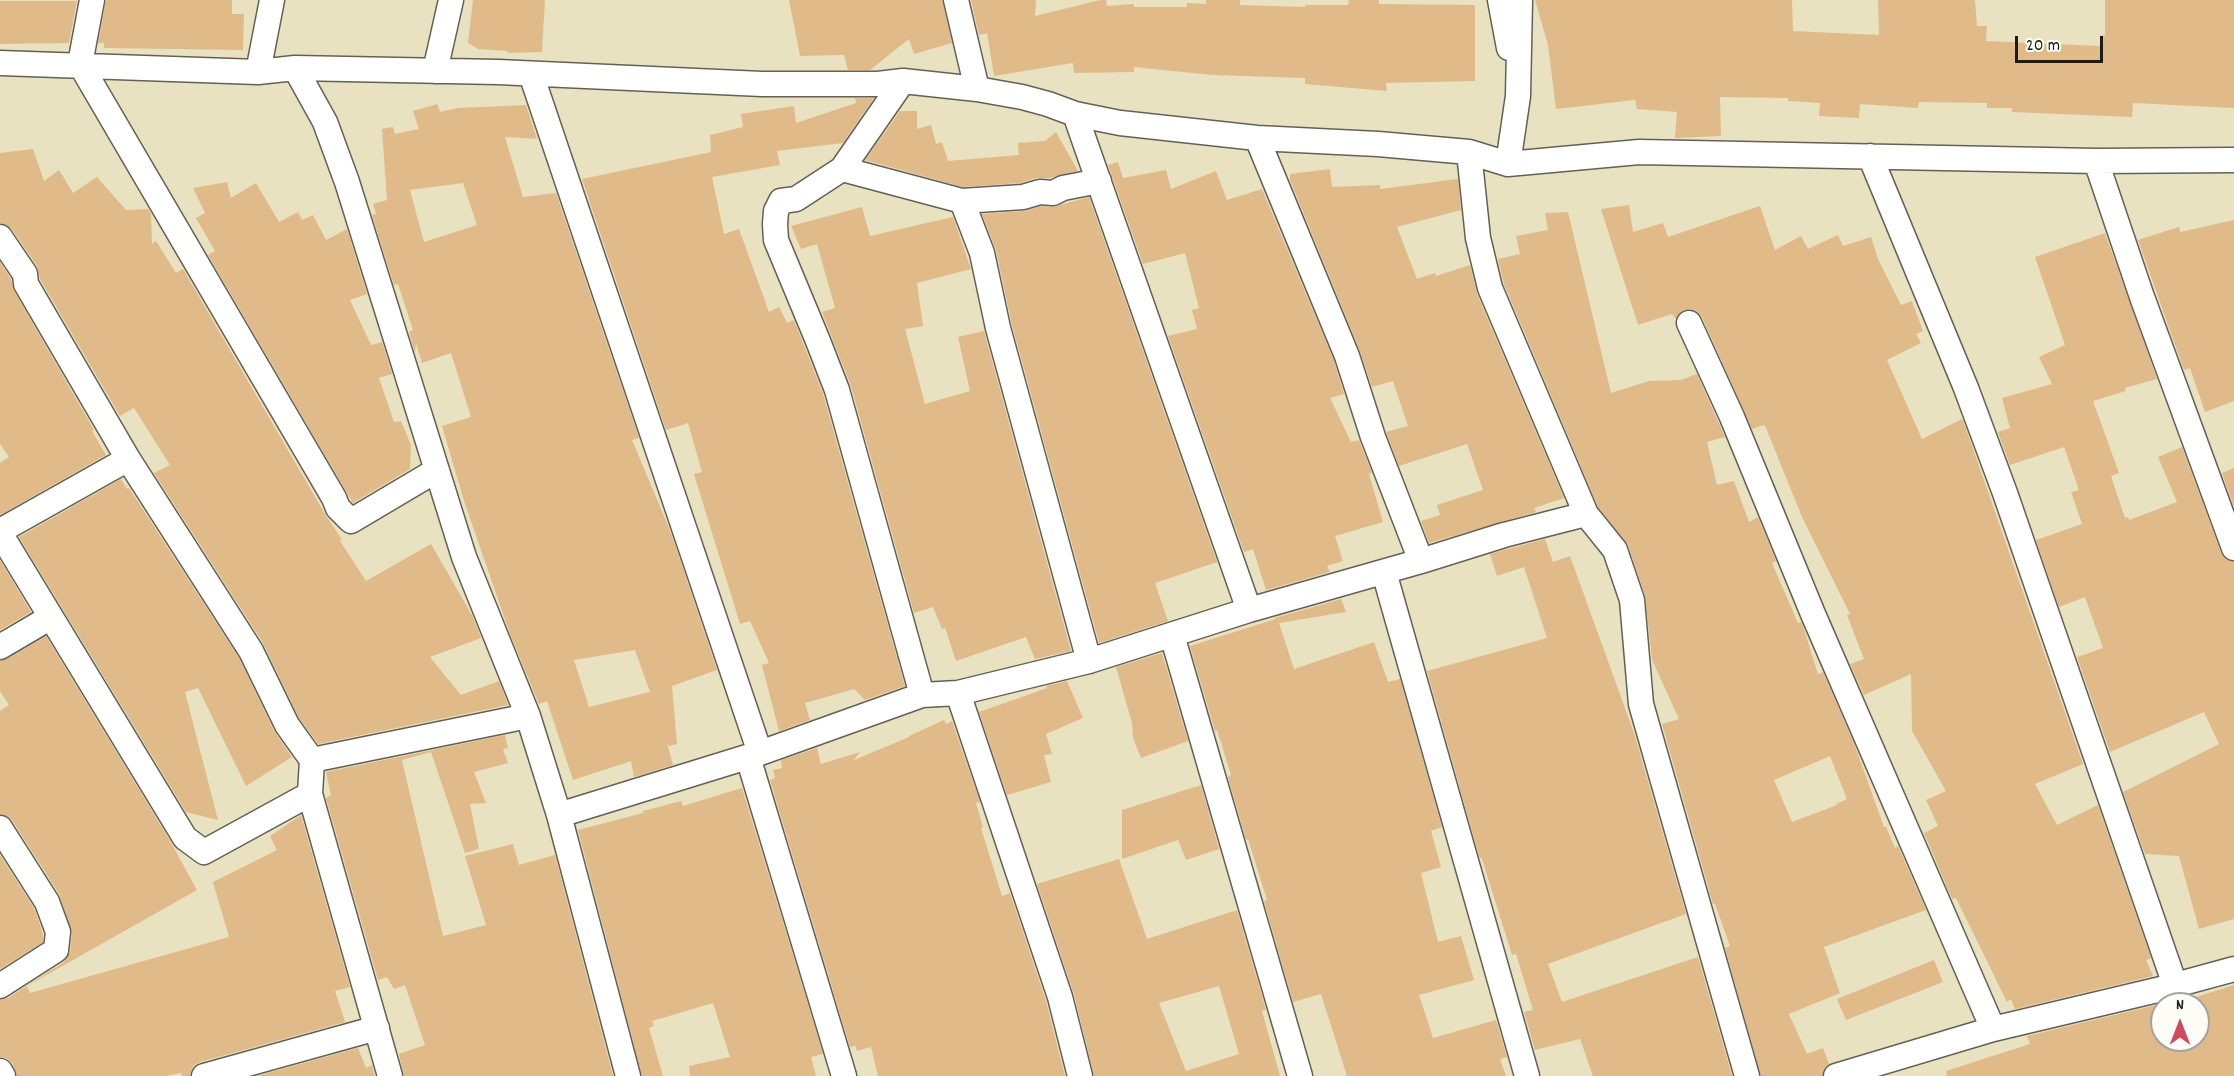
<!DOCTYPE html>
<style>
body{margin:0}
#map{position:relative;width:2234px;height:1076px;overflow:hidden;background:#e8e2c0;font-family:Dekko,sans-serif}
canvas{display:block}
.north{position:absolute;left:2150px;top:992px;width:60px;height:60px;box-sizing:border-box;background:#fdfcf7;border:2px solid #a3a29f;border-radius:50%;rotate:0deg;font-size:16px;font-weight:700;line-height:24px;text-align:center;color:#1c1c1c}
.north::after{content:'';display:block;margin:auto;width:21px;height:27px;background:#d1495b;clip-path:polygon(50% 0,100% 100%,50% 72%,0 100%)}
.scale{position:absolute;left:2015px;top:36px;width:88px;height:27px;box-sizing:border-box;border:3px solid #1c1c1c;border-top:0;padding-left:8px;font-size:18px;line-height:21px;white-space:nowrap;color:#1c1c1c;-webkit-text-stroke:4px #fdfcf7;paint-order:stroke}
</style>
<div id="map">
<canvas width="2234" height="1076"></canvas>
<div class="north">N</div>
<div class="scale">20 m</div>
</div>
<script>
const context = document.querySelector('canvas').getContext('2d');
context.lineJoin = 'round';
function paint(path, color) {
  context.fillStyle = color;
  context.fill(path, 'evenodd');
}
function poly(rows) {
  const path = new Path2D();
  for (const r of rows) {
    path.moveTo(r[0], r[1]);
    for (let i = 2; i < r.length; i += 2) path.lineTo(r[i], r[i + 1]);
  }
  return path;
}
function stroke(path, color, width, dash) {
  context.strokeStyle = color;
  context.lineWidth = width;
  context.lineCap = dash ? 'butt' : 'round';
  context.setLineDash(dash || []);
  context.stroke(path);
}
paint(poly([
 [108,0,232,0,232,14,244,14,243,50,104,48,104,43,98,43,106,1],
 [473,0,545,0,542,52,507,53,508,51,478,49,468,43],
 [789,0,942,0,952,43,914,54,909,39,870,70,848,70,844,55,800,56],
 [971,0,1036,0,1035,16,1100,0,1106,0,1107,6,1134,4,1134,7,1187,7,1187,3,1206,4,1206,0,1240,0,1240,5,1305,7,1305,5,1348,5,1349,0,1379,0,1379,4,1475,5,1475,81,1386,83,1387,91,1305,84,1305,78,1213,75,1134,67,1134,72,1074,73,1073,63,994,76,987,33,979,35],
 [1535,0,1792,0,1793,31,1879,35,1878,0,1975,0,1977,26,1987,26,1986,41,2100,46,2100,36,2105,35,2105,0,2234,0,2234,108,2133,103,2132,117,2012,112,2012,108,1987,108,1987,103,1919,102,1918,108,1860,104,1859,118,1819,116,1820,103,1788,101,1788,98,1720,97,1721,136,1675,138,1677,112,1637,109,1635,100,1556,109,1548,45],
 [0,1,77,1,69,43,0,44],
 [855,98,874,98,843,143,777,151,780,165,712,177,724,234,739,229,769,312,779,307,787,323,794,320,823,394,905,686,865,700,854,689,805,703,810,720,779,731,762,665,769,663,750,621,740,624,694,474,702,472,688,423,666,430,582,179,711,152,710,135,743,127,741,114,794,106,796,123,856,103],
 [437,104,440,112,458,108,526,105,537,139,505,137,523,197,556,193,639,438,632,440,671,533,717,670,672,686,677,744,669,746,667,743,673,765,634,777,631,761,573,780,547,701,539,704,510,634,464,501,442,426,471,417,451,353,422,363,416,343,415,353,409,332,413,330,398,284,394,285,372,215,376,214,373,204,387,200,382,129,393,127,395,134,419,129,413,111],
 [463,183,477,225,424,242,410,190],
 [635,650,650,692,589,707,574,660],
 [900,111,917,111,917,129,931,125,936,144,942,142,948,161,1019,155,1018,143,1045,141,1056,132,1078,171,1050,178,1036,178,1020,183,963,187,865,160],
 [33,149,44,181,59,170,73,193,97,177,126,210,148,209,151,214,152,244,156,241,176,273,183,269,325,514,342,540,340,541,366,581,431,544,473,617,481,638,430,657,461,695,499,681,508,705,318,744,299,718,263,643,154,473,170,465,134,408,120,416,40,279,37,266,12,229,7,225,0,223,0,153],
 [1118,162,1123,178,1166,170,1171,189,1216,171,1227,200,1262,189,1334,361,1344,394,1330,398,1351,442,1359,440,1372,473,1369,474,1383,522,1335,536,1343,561,1327,566,1330,572,1266,590,1253,549,1244,552,1168,336,1197,329,1192,310,1199,308,1185,253,1143,264,1108,165],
 [1330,169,1332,187,1380,185,1380,189,1458,179,1461,210,1397,227,1417,279,1435,273,1436,276,1470,265,1477,294,1564,498,1534,508,1536,512,1429,543,1421,521,1440,515,1437,505,1483,490,1467,444,1399,466,1386,432,1408,426,1393,381,1372,387,1360,351,1290,180,1290,174],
 [227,182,231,198,256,183,279,222,298,212,302,220,313,215,326,240,347,229,367,294,350,300,371,345,382,342,392,374,379,378,394,422,401,421,411,445,410,469,353,503,208,255,215,251,196,218,205,213,193,188],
 [1089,197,1217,562,1155,583,1168,621,1099,643,1012,325,996,250,982,214,1024,211,1042,206,1053,207],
 [1629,205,1633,232,1663,223,1668,237,1760,206,1775,250,1801,236,1808,249,1838,235,1843,246,1871,237,1878,259,1901,305,1912,301,1923,331,1916,334,1921,343,1887,360,1922,439,1962,419,1964,423,2083,764,2035,784,2057,825,2098,805,2151,958,2146,960,2153,976,2015,1009,2011,999,2007,1002,1956,898,1952,899,1924,833,1938,826,1926,800,1946,791,1912,731,1911,674,1864,695,1850,664,1864,659,1847,615,1850,614,1802,517,1766,428,1764,425,1752,429,1702,317,1697,311,1690,309,1683,310,1676,319,1672,314,1638,325,1601,209],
 [862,207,870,236,953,217,971,269,917,283,923,326,905,329,925,404,970,391,958,337,984,331,1071,651,1035,659,1026,637,956,661,945,628,942,629,933,607,914,613,851,386,822,312,835,308,817,244,801,249,791,226],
 [1568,212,1611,393,1649,381,1681,380,1697,374,1725,437,1707,442,1717,485,1734,481,1749,522,1758,517,1776,561,1772,563,1798,623,1801,622,1803,626,1818,674,1823,672,1855,746,1884,827,1886,827,1895,848,1898,846,1926,910,1824,947,1840,993,1789,1014,1807,1054,1823,1048,1829,1064,1825,1067,1822,1076,1761,1076,1725,948,1730,946,1715,904,1713,904,1662,724,1679,719,1652,660,1645,595,1628,545,1598,507,1504,284,1498,259,1520,254,1516,236,1548,230,1545,213],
 [1830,756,1847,799,1836,804,1837,805,1792,822,1774,780],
 [2234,220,2234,401,2205,412,2190,368,2184,370,2138,240,2179,227,2180,232],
 [2105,233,2157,379,2125,388,2126,391,2093,401,2119,473,2111,476,2125,518,2128,517,2129,520,2177,502,2158,457,2182,447,2221,553,2225,559,2234,562,2234,919,2199,929,2179,856,2145,854,2123,792,2219,744,2204,712,2110,752,2077,657,2103,648,2085,597,2059,607,2036,540,2082,524,2071,492,2079,490,2064,447,2010,465,1998,432,2010,428,2002,398,2052,384,2039,357,2065,345,2035,257],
 [0,262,11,279,14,291,94,430,92,431,106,455,0,515,0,463,9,457,0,444],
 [2234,468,2234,507,2222,473],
 [121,479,127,489,129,488,239,658,274,731,292,757,246,786,198,688,185,692,218,820,186,812,19,537],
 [1545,539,1553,562,1570,556,1634,733,1686,914,1548,964,1562,1002,1698,957,1732,1076,1593,1076,1580,1039,1535,1050,1524,1012,1533,1010,1516,954,1512,955,1482,859,1479,856,1427,671,1547,638,1524,567,1497,576,1490,554],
 [0,560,31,612,0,630],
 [1341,599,1346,612,1279,623,1294,669,1374,642,1388,682,1400,679,1442,827,1431,831,1441,867,1421,873,1438,942,1461,936,1474,980,1419,995,1433,1038,1496,1020,1507,1057,1500,1059,1506,1076,1347,1076,1321,994,1293,1002,1264,901,1267,900,1248,839,1246,840,1228,777,1231,775,1217,730,1215,731,1190,646,1275,619,1275,618],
 [46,636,169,839,197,890,27,986,30,993,229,937,213,882,277,850,270,836,301,815,350,987,335,991,345,1022,200,1062,193,1066,190,1076,182,1076,181,1073,166,1076,17,1076,12,1063,6,1058,0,1057,0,1000,8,998,64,962,70,952,72,934,59,894,12,820,7,816,0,814,0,711,9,705,0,691,0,661,7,659],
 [1162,653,1188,741,1141,758,1133,738,1132,723,1116,667],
 [1067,681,1083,718,1046,734,1052,754,1044,755,1051,782,1007,795,979,712,1047,688,1046,686],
 [944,720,946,724,952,721,980,802,976,803,983,827,981,828,1002,896,1010,893,1046,1001,1065,1076,878,1076,871,1047,857,1051,856,1046,850,1047,770,780,775,778,773,770,782,768,781,760,817,748,821,764,860,752,854,760,909,737,909,736],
 [505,735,508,748,503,749,508,763,474,772,486,803,470,804,479,849,465,853,431,752,402,760,443,936,486,925,465,856,513,844,519,865,555,855,613,1076,404,1076,399,1054,425,1045,405,985,394,989,387,977,378,980,326,798,331,795,326,772],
 [1201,785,1219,849,1186,860,1178,840,1122,859,1122,810],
 [742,788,823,1054,811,1057,816,1076,690,1076,689,1066,730,1057,713,1003,652,1021,654,1026,649,1028,663,1076,642,1076,578,830,643,813,643,811,681,801,683,806],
 [0,855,34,908,43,934,43,942,0,969],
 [1119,859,1147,939,1237,910,1266,1010,1262,1011,1280,1076,1094,1076,1074,994,1037,884],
 [1219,986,1239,1054,1186,1071,1159,1003],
 [1934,960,1943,982,1846,1020,1837,999],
 [2234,985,2234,1076,1947,1076,1946,1071,2030,1044,2027,1036,2165,1003,2166,1004,2162,1004,2162,1040,2198,1040,2198,1004,2174,1004],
 [358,1048,366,1068,372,1065,375,1076,257,1076]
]), '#e1ba8a');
const street = poly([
 [92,0,80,64,334,498,338,508,351,521,437,470],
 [956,0,977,89],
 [1500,0,1509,48],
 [0,63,258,72,295,68,498,72,762,84,878,84,903,81,977,89,1022,97,1048,104,1075,114,1120,123,1257,138,1378,144,1469,152,1508,164,1639,152,2096,161,2234,160],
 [295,68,325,122,347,182,464,557,528,716,559,815,628,1076],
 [435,71,451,0],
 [258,72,272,0],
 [531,74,760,753],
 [903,81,842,169,796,199,781,201,776,211,775,224,776,240,818,341,837,390,922,695],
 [1075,114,1249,610],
 [1257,138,1347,356,1373,437,1421,561],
 [1469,152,1478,238,1490,288,1586,514,1615,550,1632,600,1641,704,1747,1076],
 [1870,156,1966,388,2005,493,2175,985],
 [2096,161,2142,297,2234,548],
 [1508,164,1518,96,1520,0],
 [842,169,962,201,982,253,998,328,1089,661],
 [962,201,1023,197,1040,192,1053,193,1063,188,1099,181],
 [0,237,25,274,26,284,128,459,251,651,287,725,312,760,310,794,390,1076],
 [1689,323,1732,417,1813,614,1993,1029],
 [0,531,128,459],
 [0,533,185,838,204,852,310,794],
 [1384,572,1527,1076],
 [1172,635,1300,1076],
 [0,647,51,617],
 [958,693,1060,997,1080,1076],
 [748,757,844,1076],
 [312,760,528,716],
 [559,815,760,753,922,695,958,693,1089,661,1249,610,1421,561,1504,535,1586,514],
 [0,828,47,902,58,932,56,950,0,986],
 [0,1071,3,1076],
 [204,1076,377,1028],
 [1836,1076,1993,1029,2157,990,2234,969]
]);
stroke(street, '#636155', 27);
stroke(street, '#fff', 24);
</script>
